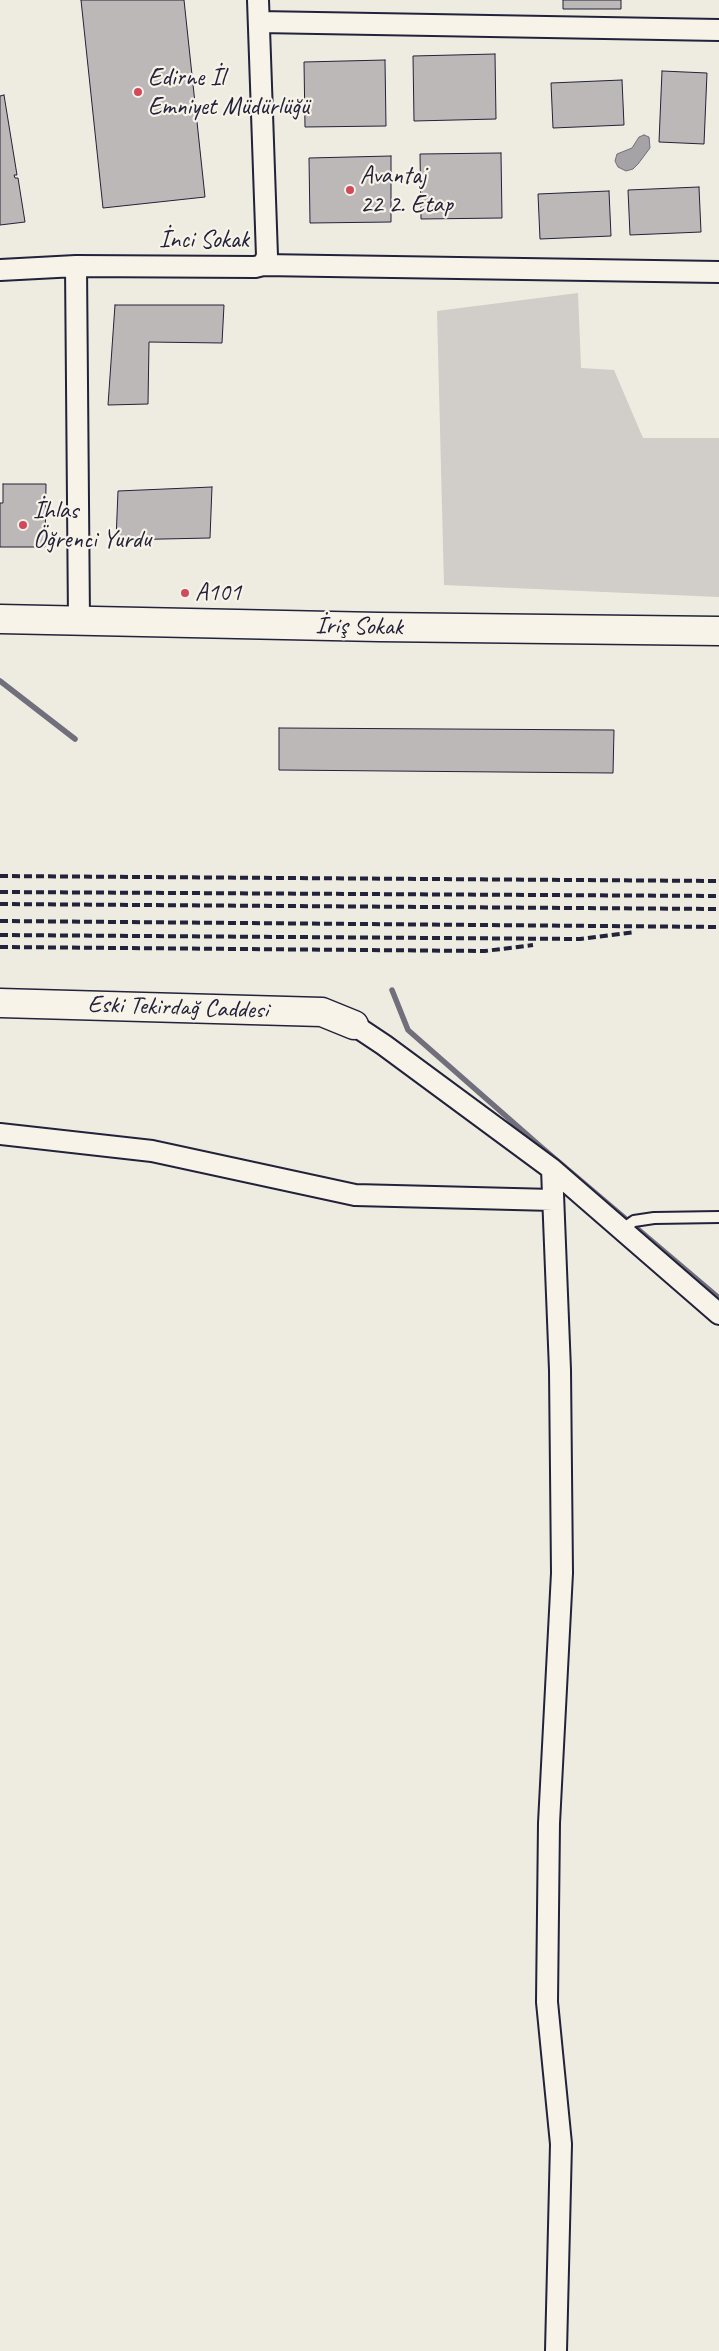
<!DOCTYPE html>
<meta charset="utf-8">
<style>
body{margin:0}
canvas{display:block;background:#eeebe1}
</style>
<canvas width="719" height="2351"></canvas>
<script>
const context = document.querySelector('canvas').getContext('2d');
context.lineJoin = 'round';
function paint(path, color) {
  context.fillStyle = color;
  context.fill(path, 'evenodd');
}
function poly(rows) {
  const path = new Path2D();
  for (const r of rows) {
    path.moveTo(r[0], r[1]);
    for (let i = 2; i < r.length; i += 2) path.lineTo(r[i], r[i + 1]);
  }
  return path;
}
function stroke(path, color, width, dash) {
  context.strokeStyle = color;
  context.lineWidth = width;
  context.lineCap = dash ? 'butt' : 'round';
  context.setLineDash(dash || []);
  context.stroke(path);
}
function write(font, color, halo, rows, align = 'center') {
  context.font = font + ' Caveat,sans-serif';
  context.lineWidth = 4.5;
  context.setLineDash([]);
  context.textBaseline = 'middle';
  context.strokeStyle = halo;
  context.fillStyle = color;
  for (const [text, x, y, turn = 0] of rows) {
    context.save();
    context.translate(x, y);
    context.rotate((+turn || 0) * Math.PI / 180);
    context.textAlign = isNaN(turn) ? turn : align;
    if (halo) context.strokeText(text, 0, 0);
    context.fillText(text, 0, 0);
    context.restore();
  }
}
paint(poly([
 [578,293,581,368,614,370,643,438,719,438,719,597,444,585,437,311]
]), '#d1cdc9');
const water = poly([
 [644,135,649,137,650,148,638,164,633,169,626,171,618,167,615,161,617,154,632,148,639,137,644,135]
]);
paint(water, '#a6a3a6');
stroke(water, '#716f7b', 1);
stroke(poly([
 [0,681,75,739],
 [392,990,408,1030,540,1146,719,1298]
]), '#716f7b', 5.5);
const building = poly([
 [81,0,184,0,205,197,103,208,81,0],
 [563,0,621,0,621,9,563,9,563,0],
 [495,54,496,119,414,121,413,56,495,54],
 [385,60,386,126,305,127,304,62,385,60],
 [662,71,707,73,704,144,659,142,662,71],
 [622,80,624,125,553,128,551,83,622,80],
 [4,95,17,175,14,175,15,178,18,178,25,222,0,225,0,96,4,95],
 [501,153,502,218,421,219,420,154,501,153],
 [391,156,391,222,310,223,309,158,391,156],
 [699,187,701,232,630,235,628,190,699,187],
 [609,191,611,236,540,239,538,194,609,191],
 [115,305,224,305,222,343,149,342,148,404,108,405,115,305],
 [3,484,46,484,45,547,0,547,0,503,3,503,3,484],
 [212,487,210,538,116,540,118,491,212,487],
 [279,728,614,730,613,773,279,770,279,728]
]);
paint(building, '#bbb8b7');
stroke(building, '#22223b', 1);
const lane = poly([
 [621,1230,634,1221,654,1218,719,1217]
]);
const street = poly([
 [258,0,267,256,263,265],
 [260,22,719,30],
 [76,266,79,620],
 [0,270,76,266,255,267,263,265,719,272],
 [354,1025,384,1045,552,1169,719,1314],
 [0,1134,152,1151,355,1195,553,1200],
 [552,1169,560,1370,562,1573,549,1823,547,2002,561,2144,556,2351]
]);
const secondary = poly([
 [0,619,379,627,719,631],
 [0,1003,322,1012,354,1025]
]);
stroke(lane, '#22223b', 14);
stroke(street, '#22223b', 24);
stroke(secondary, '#22223b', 31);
stroke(lane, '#f7f3e8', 10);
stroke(street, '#f7f3e8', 20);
stroke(secondary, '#f7f3e8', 28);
stroke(poly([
 [0,876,719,881],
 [0,892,719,896],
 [0,904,719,909],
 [0,921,719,927],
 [0,935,580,939,635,932],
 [0,947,485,951,533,945]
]), '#22223b', 4, [8, 4]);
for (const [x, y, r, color] of [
 [138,92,5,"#d1495b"],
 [350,190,5,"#d1495b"],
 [23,525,5,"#d1495b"],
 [185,593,5,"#d1495b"]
]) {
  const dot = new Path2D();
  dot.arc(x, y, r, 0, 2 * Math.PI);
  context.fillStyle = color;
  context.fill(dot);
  stroke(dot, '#f7f3e8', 2);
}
write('25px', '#22223b', '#f7f3e8', [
 ["Edirne İl",148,78],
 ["Emniyet Müdürlüğü",148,107],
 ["Avantaj",360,176],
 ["22 2. Etap",360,205],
 ["İhlas",33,511],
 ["Öğrenci Yurdu",33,540],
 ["A101",195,593]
], 'left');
write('25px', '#22223b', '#f7f3e8', [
 ["İnci Sokak",204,240],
 ["İriş Sokak",359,627,1],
 ["Eski Tekirdağ Caddesi",178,1008,2]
]);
</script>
